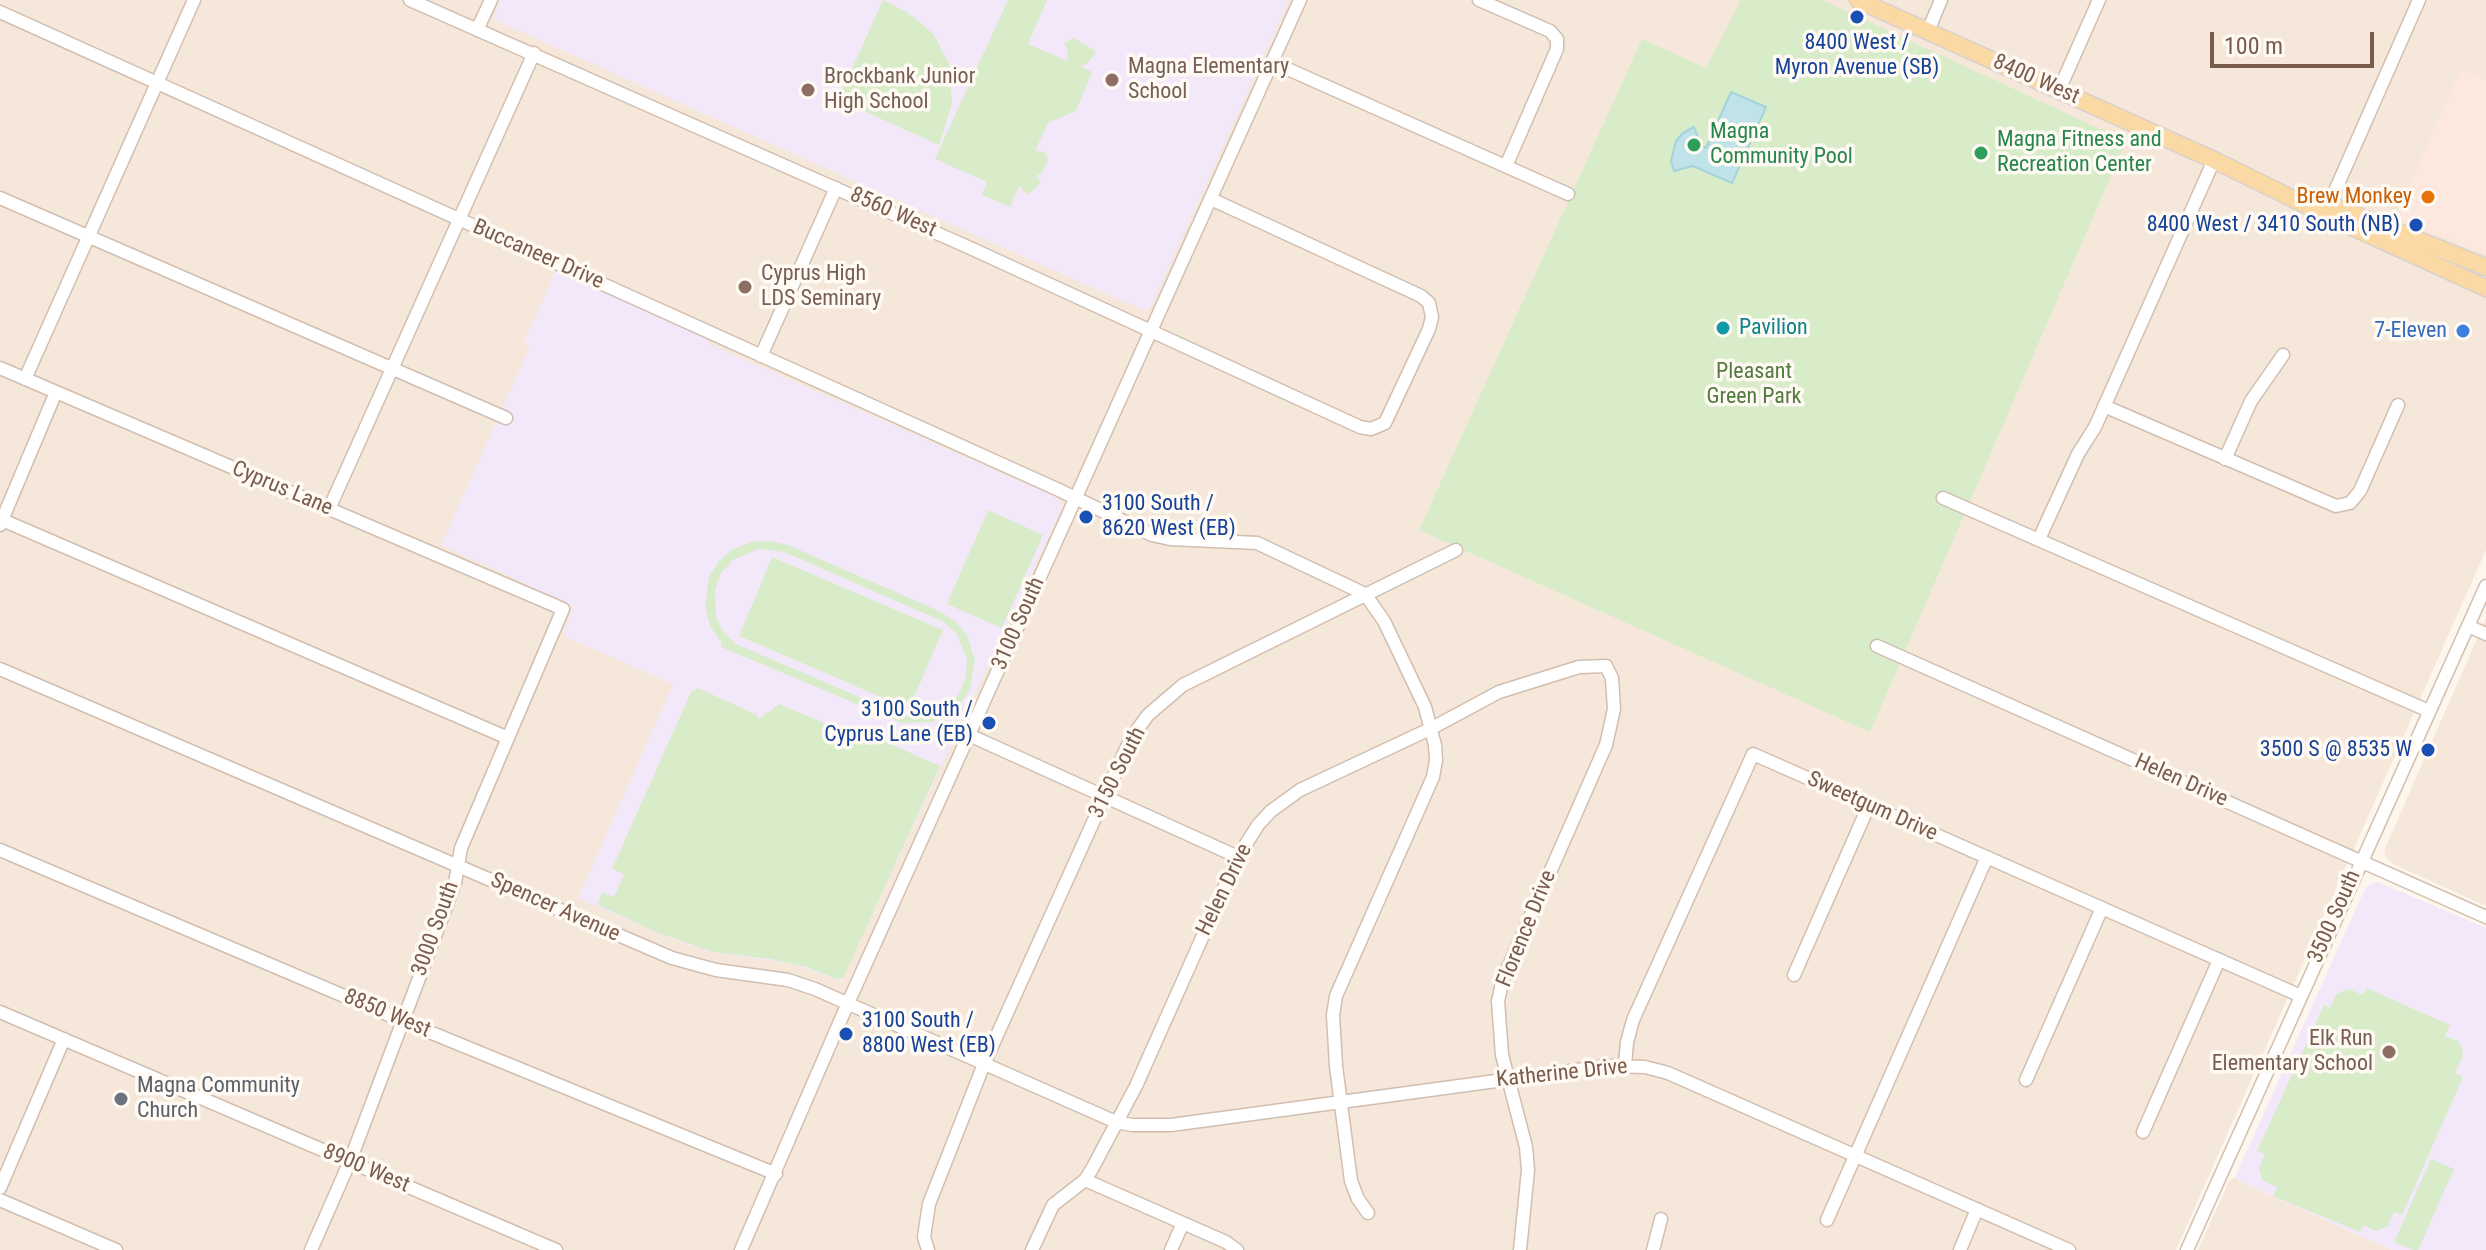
<!DOCTYPE html>
<style>
body{margin:0}
#map{position:relative;width:2486px;height:1250px;overflow:hidden;background:#fdf6ec;font-family:"Roboto Condensed",sans-serif}
canvas{display:block}
.scale{position:absolute;left:2210px;top:32px;width:164px;height:36px;box-sizing:border-box;border:4px solid #7a5c4d;border-top:0;padding-left:10px;font-size:24px;line-height:28px;white-space:nowrap;color:#7a5c4d;-webkit-text-stroke:6px #fffaf3;paint-order:stroke}
</style>
<div id="map">
<canvas width="2486" height="1250"></canvas>
<div class="scale">100 m</div>
</div>
<script>
const context = document.querySelector('canvas').getContext('2d');
context.lineJoin = 'round';
function paint(path, color) {
  context.fillStyle = color;
  context.fill(path, 'evenodd');
}
function poly(rows) {
  const path = new Path2D();
  for (const r of rows) {
    path.moveTo(r[0], r[1]);
    for (let i = 2; i < r.length; i += 2) path.lineTo(r[i], r[i + 1]);
  }
  return path;
}
function stroke(path, color, width, dash) {
  context.strokeStyle = color;
  context.lineWidth = width;
  context.lineCap = dash ? 'butt' : 'round';
  context.setLineDash(dash || []);
  context.stroke(path);
}
function write(font, color, halo, rows, align = 'center') {
  context.font = font + ' "Roboto Condensed",sans-serif';
  context.lineWidth = 7;
  context.setLineDash([]);
  context.textBaseline = 'middle';
  context.strokeStyle = halo;
  context.fillStyle = color;
  for (const [text, x, y, turn = 0] of rows) {
    context.save();
    context.translate(x, y);
    context.rotate((+turn || 0) * Math.PI / 180);
    context.textAlign = isNaN(turn) ? turn : align;
    if (halo) context.strokeText(text, 0, 0);
    context.fillText(text, 0, 0);
    context.restore();
  }
}
paint(poly([
 [0,0,2486,0,2486,550,2176,1250,0,1250],
 [2486,618,2486,906,2395,865,2386,858,2384,851],
 [2235,1177,2239,1181,2392,1250,2198,1250,2229,1181]
]), '#f5e8da');
paint(poly([
 [2461,69,2486,80,2486,254,2395,218]
]), '#fde8e0');
paint(poly([
 [501,0,1289,0,1151,306,1145,311,495,20,493,18],
 [556,270,706,338,709,344,1058,498,1062,507,841,982,795,964,709,952,664,936,578,898,673,684,563,636,574,606,441,545,530,346,524,342],
 [2378,882,2486,928,2486,1250,2392,1250,2239,1181,2235,1177,2364,891,2369,885]
]), '#f3e8fa');
paint(poly([
 [883,0,905,11,920,22,934,35,949,64,952,104,939,145,846,103,842,91],
 [1008,0,1047,0,1028,44,1067,61,1068,52,1064,43,1074,38,1094,50,1095,54,1086,64,1080,66,1092,72,1076,111,1048,123,1035,151,1045,152,1048,159,1042,173,1036,176,1041,182,1028,195,1019,186,1010,207,982,195,987,182,935,159],
 [1741,0,1822,0,2126,141,1870,732,1419,530,1642,39,1706,68],
 [988,510,1043,535,1002,628,947,604],
 [769,541,788,545,939,611,955,621,967,635,975,661,970,689,959,706,933,722,902,723,721,647,722,643,710,626,705,607,709,577,719,561,733,549,751,542],
 [758,549,784,552,944,622,957,634,967,659,966,677,959,694,939,712,922,717,904,716,736,644,723,632,716,616,715,590,721,573,733,560],
 [772,557,943,630,909,709,739,636],
 [698,688,757,715,759,719,779,704,853,735,856,729,940,766,843,978,836,979,807,967,770,959,712,952,653,931,598,905,602,892,614,897,624,874,612,869,691,692],
 [2366,988,2450,1025,2445,1036,2460,1042,2463,1056,2455,1073,2463,1077,2402,1215,2394,1212,2388,1226,2376,1231,2363,1225,2360,1232,2273,1196,2277,1187,2262,1180,2259,1168,2265,1154,2257,1151,2324,1005,2330,1008,2336,994,2349,989,2363,995],
 [2431,1159,2454,1169,2418,1250,2413,1250,2394,1242]
]), '#d8ecc9');
const water = poly([
 [1731,92,1766,107,1732,183,1693,166,1674,171,1671,161,1676,141,1683,133,1694,127,1701,145,1706,148,1731,92]
]);
paint(water, '#bfe3e8');
stroke(water, '#a5d3da', 2);
const minor = poly([
 [410,0,968,247,1360,427,1371,429,1385,423,1429,329,1432,317,1429,303,1421,296,1211,199],
 [1479,0,1550,31,1557,39,1557,49,1506,166],
 [0,12,1059,490,1152,535,1170,539,1257,543,1365,594,1384,621,1425,707,1435,745,1436,760,1433,777,1336,996,1333,1015,1336,1066,1351,1181,1358,1199,1368,1213],
 [477,30,491,0],
 [1928,31,1941,0],
 [1272,62,1568,194],
 [2059,90,2099,0],
 [0,198,506,418],
 [2327,209,2419,0],
 [761,356,836,188],
 [0,368,563,609,461,848,455,883,350,1161,311,1250],
 [25,379,194,0],
 [2104,406,2336,506,2350,503,2360,491,2398,405],
 [2225,459,2251,401,2283,355],
 [1943,498,2429,711],
 [329,509,534,53],
 [0,519,508,738],
 [0,525,56,392],
 [2039,539,2078,454,2095,427,2214,160],
 [2468,626,2486,634],
 [1877,646,2486,917],
 [0,669,672,958,716,970,788,980,815,989,1116,1122,1132,1125,1171,1125,1607,1066,1645,1067,1668,1073,2069,1250],
 [969,735,1238,857],
 [0,850,410,1024,776,1174],
 [1794,975,1869,805],
 [0,1012,556,1250],
 [1625,1065,1627,1042,1633,1020,1753,754,2301,996],
 [2026,1080,2102,908],
 [2143,1132,2219,960],
 [1085,1180,1226,1242,1237,1250],
 [0,1188,64,1039],
 [0,1200,116,1250],
 [1827,1220,1987,857],
 [741,1250,848,1003,1300,0],
 [928,1250,924,1237,929,1204,984,1064,1131,738,1148,715,1183,685,1456,550],
 [1032,1250,1053,1205,1085,1180,1092,1169,1136,1086,1238,857,1258,825,1271,811,1300,790,1432,728,1499,692,1579,667,1606,666,1612,678,1614,709,1606,745,1503,979,1498,1001,1502,1055,1526,1147,1528,1170,1520,1250],
 [1171,1250,1183,1223],
 [1653,1250,1661,1219],
 [1960,1250,1977,1209],
 [2187,1250,2486,586]
]);
const major = poly([
 [1858,0,2214,160,2324,214,2486,288],
 [2308,196,2486,267]
]);
stroke(minor, '#d1beb0', 15);
stroke(major, '#dad1cd', 19);
stroke(minor, '#fff', 12);
stroke(major, '#fbd9a5', 16);
for (const [x, y, r, color] of [
 [1857,17,8,"#1a4fb4"],
 [1112,80,8,"#8d6e63"],
 [808,90,8,"#8d6e63"],
 [1694,145,8,"#2e9e5b"],
 [1981,153,8,"#2e9e5b"],
 [2428,197,8,"#e8710a"],
 [2416,225,8,"#1a4fb4"],
 [745,287,8,"#8d6e63"],
 [1723,328,8,"#0f9aa8"],
 [2463,331,8,"#3f7fe0"],
 [1086,517,8,"#1a4fb4"],
 [989,723,8,"#1a4fb4"],
 [2428,750,8,"#1a4fb4"],
 [846,1034,8,"#1a4fb4"],
 [2389,1052,8,"#8d6e63"],
 [121,1099,8,"#6b7280"]
]) {
  const dot = new Path2D();
  dot.arc(x, y, r, 0, 2 * Math.PI);
  context.fillStyle = color;
  context.fill(dot);
  stroke(dot, '#fffaf3', 3);
}
write('22px', '#164399', '#fffaf3', [
 ["8400 West /",1857,43,"center"],
 ["Myron Avenue (SB)",1857,68,"center"],
 ["8400 West / 3410 South (NB)",2400,225],
 ["3100 South /",1102,504,"left"],
 ["8620 West (EB)",1102,529,"left"],
 ["3100 South /",973,710],
 ["Cyprus Lane (EB)",973,735],
 ["3500 S @ 8535 W",2412,750],
 ["3100 South /",862,1021,"left"],
 ["8800 West (EB)",862,1046,"left"]
], 'right');
write('22px', '#785e54', '#fffaf3', [
 ["Magna Elementary",1128,67],
 ["School",1128,92],
 ["Brockbank Junior",824,77],
 ["High School",824,102],
 ["Cyprus High",761,274],
 ["LDS Seminary",761,299],
 ["Elk Run",2373,1039,"right"],
 ["Elementary School",2373,1064,"right"]
], 'left');
write('22px', '#7a5c4d', '#fffaf3', [
 ["8400 West",2036,80,24],
 ["8560 West",893,213,24],
 ["Buccaneer Drive",538,255,24],
 ["Cyprus Lane",282,489,23],
 ["3100 South",1019,624,-66],
 ["3150 South",1118,773,-63],
 ["Helen Drive",2181,781,24],
 ["Sweetgum Drive",1872,807,24],
 ["Helen Drive",1225,890,-64],
 ["Spencer Avenue",555,908,24],
 ["3500 South",2335,917,-66],
 ["3000 South",436,929,-70],
 ["Florence Drive",1527,929,-68],
 ["8850 West",387,1014,23],
 ["Katherine Drive",1562,1074,-6],
 ["8900 West",366,1169,23]
]);
write('22px', '#27864d', '#fffaf3', [
 ["Magna",1710,132],
 ["Community Pool",1710,157],
 ["Magna Fitness and",1997,140],
 ["Recreation Center",1997,165]
], 'left');
write('22px', '#c56008', '#fffaf3', [
 ["Brew Monkey",2412,197]
], 'right');
write('22px', '#0d838f', '#fffaf3', [
 ["Pavilion",1739,328]
], 'left');
write('22px', '#366cbe', '#fffaf3', [
 ["7-Eleven",2447,331]
], 'right');
write('22px', '#537a41', '#fffaf3', [
 ["Pleasant",1754,372],
 ["Green Park",1754,397]
]);
write('22px', '#5b616d', '#fffaf3', [
 ["Magna Community",137,1086],
 ["Church",137,1111]
], 'left');
</script>
